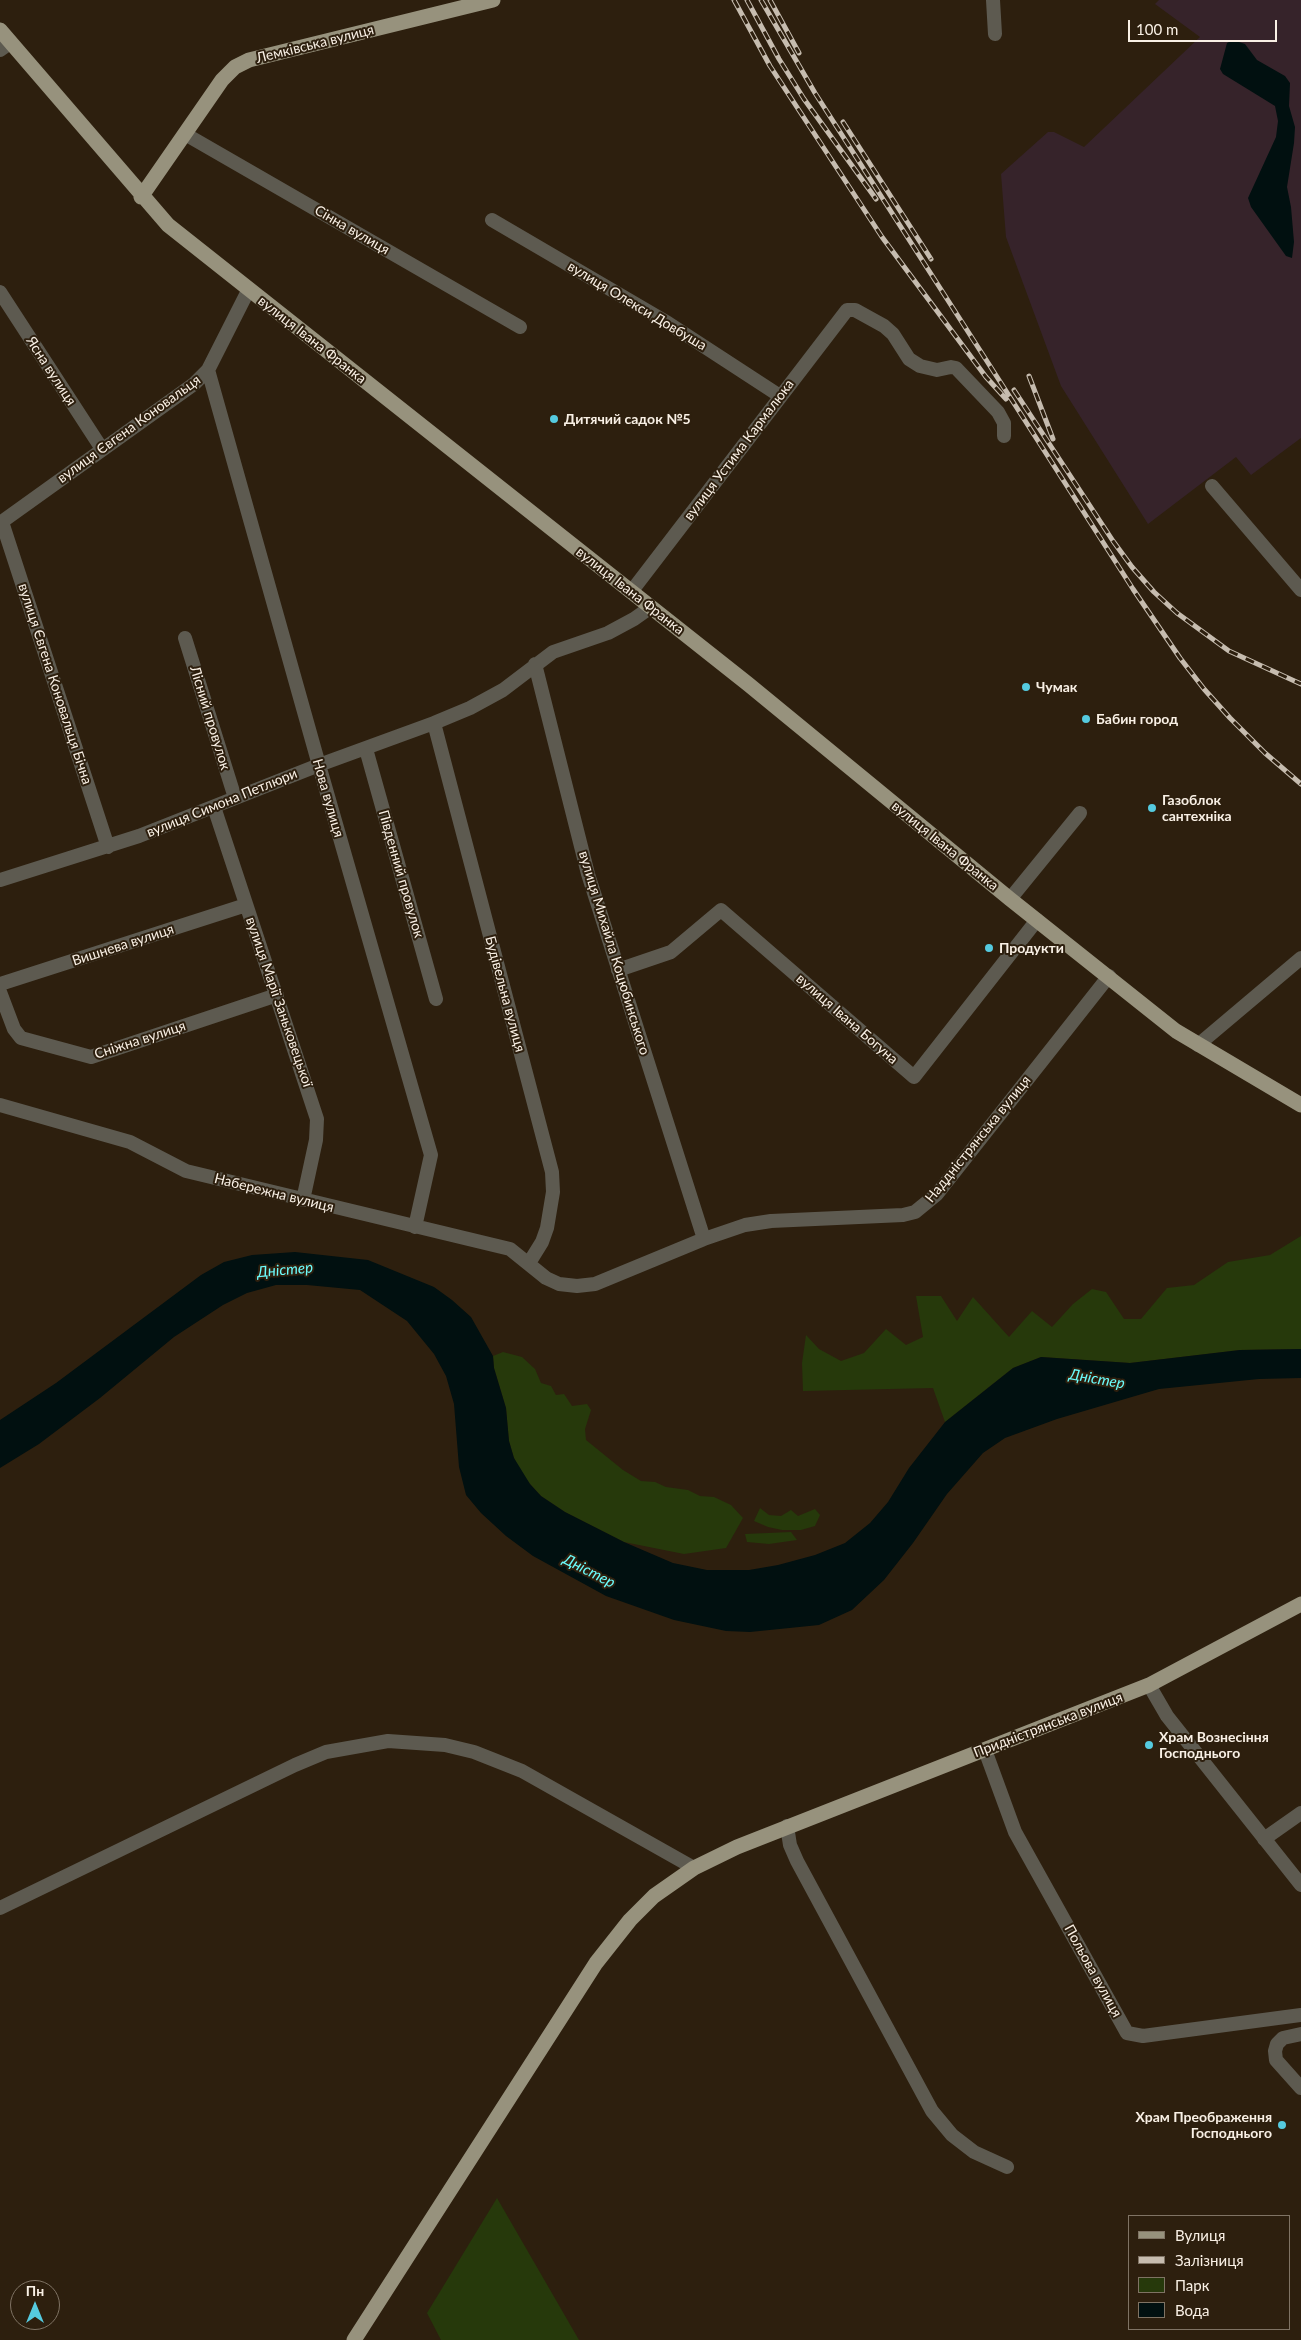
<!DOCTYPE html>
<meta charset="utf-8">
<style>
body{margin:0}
#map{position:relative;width:1301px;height:2340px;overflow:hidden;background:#2d1f0e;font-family:Lato,sans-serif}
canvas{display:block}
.legend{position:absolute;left:1128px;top:2215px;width:162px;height:115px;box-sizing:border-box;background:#2d1f0e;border:1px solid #7f7364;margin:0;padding:6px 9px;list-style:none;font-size:15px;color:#f9f0e5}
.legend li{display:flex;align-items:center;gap:10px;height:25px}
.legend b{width:25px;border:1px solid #7f7364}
.north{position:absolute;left:10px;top:2280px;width:50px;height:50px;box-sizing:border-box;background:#2d1f0e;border:1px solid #7f7364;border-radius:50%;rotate:0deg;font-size:14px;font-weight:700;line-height:20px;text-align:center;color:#f9f0e5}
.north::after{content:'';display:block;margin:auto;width:18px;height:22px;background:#55cadf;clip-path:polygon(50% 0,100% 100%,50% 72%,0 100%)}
.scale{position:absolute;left:1128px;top:20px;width:149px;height:22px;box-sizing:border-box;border:2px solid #f9f0e5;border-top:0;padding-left:6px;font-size:15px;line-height:18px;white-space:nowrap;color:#f9f0e5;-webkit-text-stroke:4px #2d1f0e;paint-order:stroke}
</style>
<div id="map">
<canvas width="1301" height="2340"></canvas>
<ul class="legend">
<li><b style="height:6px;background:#97927d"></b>Вулиця</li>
<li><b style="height:6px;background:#c6bcaf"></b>Залізниця</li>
<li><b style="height:14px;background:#26390b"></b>Парк</li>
<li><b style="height:14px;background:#011010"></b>Вода</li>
</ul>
<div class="north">Пн</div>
<div class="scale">100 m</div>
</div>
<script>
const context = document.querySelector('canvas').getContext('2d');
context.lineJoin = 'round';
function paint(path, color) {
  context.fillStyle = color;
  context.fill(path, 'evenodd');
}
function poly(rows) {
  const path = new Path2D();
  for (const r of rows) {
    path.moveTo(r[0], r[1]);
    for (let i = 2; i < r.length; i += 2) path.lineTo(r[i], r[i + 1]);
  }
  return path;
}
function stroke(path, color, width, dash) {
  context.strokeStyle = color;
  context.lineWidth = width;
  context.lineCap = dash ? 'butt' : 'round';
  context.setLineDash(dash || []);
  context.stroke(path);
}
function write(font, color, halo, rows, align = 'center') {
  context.font = font + ' Lato,sans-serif';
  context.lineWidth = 4;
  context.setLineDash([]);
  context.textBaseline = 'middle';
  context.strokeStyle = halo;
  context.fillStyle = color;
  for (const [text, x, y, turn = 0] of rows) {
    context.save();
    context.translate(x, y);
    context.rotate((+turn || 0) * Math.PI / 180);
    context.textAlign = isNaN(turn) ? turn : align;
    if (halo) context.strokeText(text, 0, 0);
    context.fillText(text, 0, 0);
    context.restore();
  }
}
paint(poly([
 [1159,0,1301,0,1301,438,1251,475,1236,457,1148,524,1061,386,1006,237,1001,174,1048,132,1054,132,1084,147,1200,37,1155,4]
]), '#36232a');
paint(poly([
 [1301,1236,1301,1349,1240,1350,1130,1363,1041,1357,1013,1368,945,1422,933,1388,803,1391,802,1363,806,1335,819,1349,841,1361,864,1353,886,1329,906,1345,923,1337,916,1296,941,1296,957,1321,973,1297,1009,1337,1032,1311,1052,1327,1073,1304,1092,1289,1106,1292,1124,1319,1141,1319,1167,1288,1194,1285,1228,1262,1270,1255],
 [503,1352,522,1357,535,1369,541,1383,551,1386,556,1395,564,1394,572,1406,587,1404,591,1410,585,1429,586,1440,623,1470,641,1481,655,1482,666,1487,688,1490,700,1496,714,1497,731,1505,743,1518,726,1548,684,1554,624,1542,565,1512,541,1496,522,1475,514,1458,509,1441,506,1408,494,1368,493,1356],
 [760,1508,769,1515,781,1516,791,1510,798,1516,815,1509,820,1515,815,1526,801,1530,782,1530,768,1527,754,1521],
 [791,1532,797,1540,769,1544,747,1542,745,1534],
 [497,2198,579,2340,441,2340,427,2313]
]), '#26390b');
paint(poly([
 [1233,40,1245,44,1257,60,1285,76,1290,83,1289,106,1295,127,1294,143,1287,187,1291,207,1294,242,1292,258,1286,256,1251,207,1248,198,1276,137,1278,121,1275,106,1223,74,1220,69,1227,43],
 [295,1252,368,1260,434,1287,452,1300,471,1317,493,1356,494,1368,506,1408,509,1441,514,1458,530,1484,541,1496,565,1512,624,1542,673,1563,707,1570,749,1570,778,1565,815,1555,845,1543,870,1523,888,1502,909,1468,945,1422,1013,1368,1041,1357,1130,1363,1240,1350,1301,1349,1301,1378,1259,1379,1159,1389,1057,1419,1005,1438,983,1453,947,1494,913,1543,884,1580,852,1610,819,1625,750,1632,726,1631,674,1620,606,1596,533,1556,506,1536,481,1513,466,1495,459,1467,454,1404,446,1376,434,1354,407,1321,360,1290,307,1285,276,1285,247,1293,223,1305,174,1337,100,1398,39,1444,0,1468,0,1420,56,1383,201,1275,224,1262,252,1255]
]), '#011010');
stroke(poly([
 [993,0,995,34],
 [0,50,10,43],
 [185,134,520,327],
 [492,220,668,323,780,396],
 [0,292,102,449],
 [208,370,319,765,431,1155,415,1227],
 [1212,486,1301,590],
 [2,522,108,847],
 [0,523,194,384,208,370,249,289],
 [631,592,847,310,855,310,884,326,893,334,909,359,920,366,937,370,951,367,956,368,998,412,1004,423,1004,436],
 [185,638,235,798],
 [535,664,588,874,704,1239],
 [434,723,552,1172,553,1192,547,1228,542,1242,529,1263],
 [366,749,436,999],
 [214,807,317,1119,316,1140,303,1200],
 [0,880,139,836,319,765,434,723,470,708,503,690,553,652,608,633,634,619,651,607],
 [1010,899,1080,813],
 [618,970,671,952,721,910,914,1077,1037,920],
 [0,984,246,905],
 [0,992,14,1029,21,1038,91,1057,277,995],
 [1198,1045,1301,958],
 [0,1105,130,1142,186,1171,510,1249,546,1278,559,1284,577,1286,595,1284,704,1239,745,1225,771,1221,903,1215,915,1212,937,1194,1109,976],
 [1149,1685,1167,1716,1301,1885],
 [985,1750,1015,1832,1127,2033,1143,2036,1301,2015],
 [787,1826,790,1845,797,1861,932,2111,952,2135,974,2152,1007,2167],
 [1264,1839,1301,1813],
 [0,1908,295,1765,326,1752,388,1741,445,1745,474,1752,522,1771,694,1868],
 [1301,2034,1283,2038,1277,2044,1275,2051,1276,2060,1301,2088]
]), '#5d5a50', 14);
stroke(poly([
 [0,30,168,225,748,684,1010,899,1176,1031,1301,1105],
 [141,197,222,80,235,67,249,60,493,0],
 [354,2340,596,1963,630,1920,654,1896,694,1868,737,1847,1149,1685,1301,1604]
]), '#97927d', 15);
const rail = poly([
 [734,0,770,66,882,237,986,377,1006,399],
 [747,0,779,59,804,99,876,199],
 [761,0,815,93,1133,589,1180,658,1204,689,1230,718,1265,753,1301,784],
 [770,0,799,53],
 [843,122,931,259],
 [1029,376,1053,439],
 [1014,390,1113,541,1132,567,1154,592,1177,613,1229,651,1301,684]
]);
stroke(rail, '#c6bcaf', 5);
stroke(rail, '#2d1f0e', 3, [9]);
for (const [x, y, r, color] of [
 [554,419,5,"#55cadf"],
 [1026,687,5,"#55cadf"],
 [1086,719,5,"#55cadf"],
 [1152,808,5,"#55cadf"],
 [989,948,5,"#55cadf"],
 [1149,1745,5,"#55cadf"],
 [1282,2125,5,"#55cadf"]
]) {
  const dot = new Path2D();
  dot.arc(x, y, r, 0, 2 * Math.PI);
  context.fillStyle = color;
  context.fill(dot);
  stroke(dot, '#2d1f0e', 2);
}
write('14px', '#f9f0e5', '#2d1f0e', [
 ["Лемківська вулиця",315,44,-14],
 ["Сінна вулиця",352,230,30],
 ["вулиця Олекси Довбуша",637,306,31],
 ["вулиця Івана Франка",312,340,38],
 ["Ясна вулиця",51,371,57],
 ["вулиця Євгена Коновальця",129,429,-36],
 ["вулиця Устима Кармалюка",739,450,-53],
 ["вулиця Івана Франка",630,591,38],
 ["вулиця Євгена Коновальця Бічна",55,684,72],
 ["Лісний провулок",210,718,73],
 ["Нова вулиця",328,798,74],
 ["вулиця Симона Петлюри",222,803,-22],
 ["вулиця Івана Франка",945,846,39],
 ["Південний провулок",401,874,74],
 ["Вишнева вулиця",123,945,-18],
 ["вулиця Михайла Коцюбинського",614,953,73],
 ["Будівельна вулиця",505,994,75],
 ["вулиця Марії Заньковецької",279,1002,71],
 ["вулиця Івана Богуна",847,1019,41],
 ["Сніжна вулиця",140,1040,-18],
 ["Наддністрянська вулиця",978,1139,-51],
 ["Набережна вулиця",274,1193,14],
 ["Придністрянська вулиця",1048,1725,-21],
 ["Польова вулиця",1093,1971,61]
]);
write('bold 14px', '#f9f0e5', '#2d1f0e', [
 ["Дитячий садок №5",564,419],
 ["Чумак",1036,687],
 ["Бабин город",1096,719],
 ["Газоблок",1162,800],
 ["сантехніка",1162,816],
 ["Продукти",999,948],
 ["Храм Вознесіння",1159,1737],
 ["Господнього",1159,1753],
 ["Храм Преображення",1272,2117,"right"],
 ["Господнього",1272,2133,"right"]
], 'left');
write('italic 15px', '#6cfdfd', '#2d1f0e', [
 ["Дністер",285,1270,-5],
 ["Дністер",1097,1379,10],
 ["Дністер",589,1571,27]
]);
</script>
